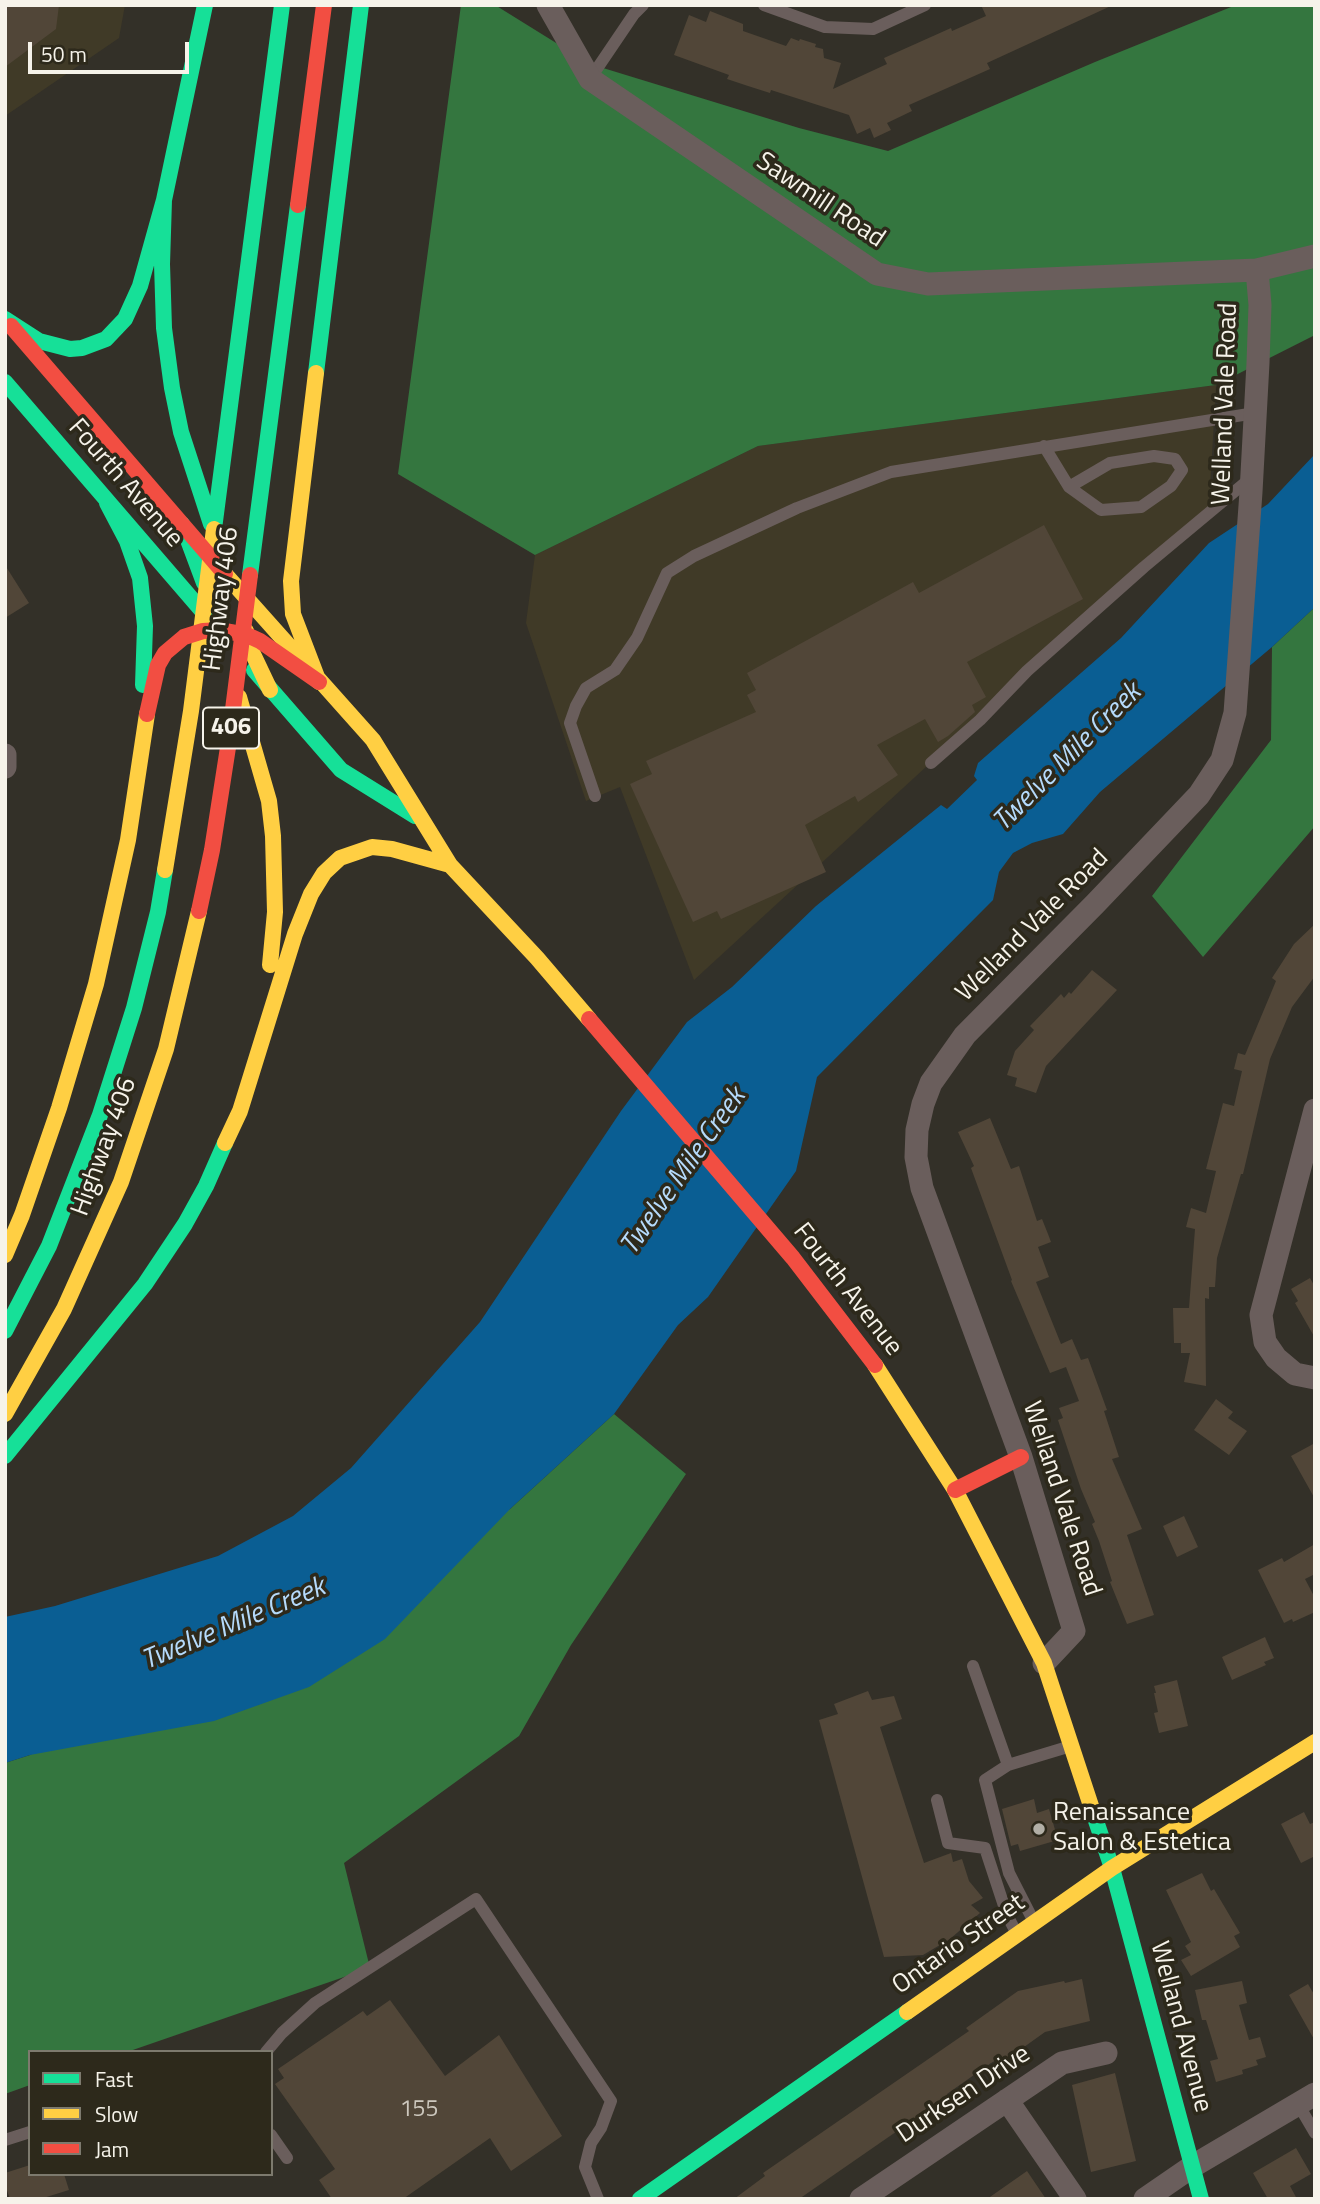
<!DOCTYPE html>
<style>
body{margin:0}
#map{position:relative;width:1320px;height:2204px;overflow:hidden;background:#333028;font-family:"Titillium Web",sans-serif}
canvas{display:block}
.frame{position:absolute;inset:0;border:7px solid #f6f3ea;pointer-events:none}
.legend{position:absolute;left:28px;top:2050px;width:245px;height:126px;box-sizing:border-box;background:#2d291b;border:2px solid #7d7a6e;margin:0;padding:9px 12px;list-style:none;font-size:21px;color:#f6f3ea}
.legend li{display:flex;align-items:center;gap:14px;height:35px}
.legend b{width:35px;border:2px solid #7d7a6e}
.scale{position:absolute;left:28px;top:42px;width:161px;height:32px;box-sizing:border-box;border:4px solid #f6f3ea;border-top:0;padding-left:9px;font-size:21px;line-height:24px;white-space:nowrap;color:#f6f3ea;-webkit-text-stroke:5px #2d291b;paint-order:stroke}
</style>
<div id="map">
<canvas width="1320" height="2204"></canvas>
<div class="frame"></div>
<ul class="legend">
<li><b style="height:9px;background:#16e098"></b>Fast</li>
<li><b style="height:9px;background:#ffcf43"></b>Slow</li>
<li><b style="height:9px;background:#f24e42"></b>Jam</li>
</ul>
<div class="scale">50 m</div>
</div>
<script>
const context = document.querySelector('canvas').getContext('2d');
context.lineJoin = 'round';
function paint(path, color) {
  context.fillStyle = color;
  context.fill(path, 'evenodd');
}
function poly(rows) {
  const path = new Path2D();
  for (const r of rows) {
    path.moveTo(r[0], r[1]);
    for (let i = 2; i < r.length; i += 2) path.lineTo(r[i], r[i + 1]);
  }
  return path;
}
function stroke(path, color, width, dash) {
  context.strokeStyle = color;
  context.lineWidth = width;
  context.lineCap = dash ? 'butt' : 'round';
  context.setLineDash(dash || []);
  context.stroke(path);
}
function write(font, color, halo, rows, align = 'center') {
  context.font = font + ' "Titillium Web",sans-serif';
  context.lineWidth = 7;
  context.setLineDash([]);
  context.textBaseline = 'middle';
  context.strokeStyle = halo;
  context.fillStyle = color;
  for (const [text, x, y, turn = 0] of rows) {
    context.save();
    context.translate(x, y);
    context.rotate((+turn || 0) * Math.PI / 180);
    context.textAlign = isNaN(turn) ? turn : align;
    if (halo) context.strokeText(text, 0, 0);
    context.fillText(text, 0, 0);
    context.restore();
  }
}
paint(poly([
 [5,5,125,5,119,38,5,116],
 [1216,385,1209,507,694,980,620,787,586,801,526,623,535,555,758,446]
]), '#403a27');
paint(poly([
 [461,5,495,5,590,64,799,128,888,151,1095,62,1236,5,1315,5,1315,335,1216,385,758,446,535,555,398,474],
 [1315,607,1315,826,1203,957,1152,896,1271,740,1272,647],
 [614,1414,686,1474,571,1645,519,1736,344,1863,370,1968,127,2052,30,2052,30,2085,5,2094,5,1763,30,1755,510,1509]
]), '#34763f');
paint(poly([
 [1315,454,1315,607,1272,647,1100,792,1063,834,1032,843,1013,853,999,872,993,900,817,1077,796,1171,708,1297,678,1325,614,1414,510,1509,385,1639,309,1687,214,1721,30,1755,5,1763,5,1617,55,1606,218,1556,293,1516,351,1468,480,1322,621,1111,687,1022,732,987,816,906,941,805,947,809,977,780,974,776,978,763,1121,638,1209,543,1268,504]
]), '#0a5e93');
paint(poly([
 [5,5,59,5,56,29,5,67],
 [981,5,1113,5,987,63,990,69,909,105,912,111,887,123,891,130,874,138,870,128,857,134,849,115,771,90,770,93,748,86,727,79,729,75,674,55,689,15,706,22,710,11,743,24,743,31,786,46,791,38,799,41,800,39,816,44,815,47,823,49,824,58,841,63,833,89,887,64,884,58,951,28,952,31,986,16],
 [1044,525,1083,599,967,662,986,697,972,705,975,712,948,736,938,742,925,719,877,745,898,775,858,802,855,796,805,825,826,872,721,919,717,911,693,922,630,784,652,774,646,761,756,712,747,695,756,690,747,673,913,582,919,593],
 [5,565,29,603,5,618],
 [1315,924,1315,976,1292,1007,1270,1059,1243,1174,1241,1174,1217,1258,1215,1287,1209,1287,1209,1299,1205,1298,1206,1386,1184,1382,1190,1353,1181,1353,1181,1343,1174,1343,1173,1308,1189,1308,1195,1229,1186,1227,1191,1208,1206,1213,1216,1171,1206,1169,1223,1103,1234,1106,1242,1071,1234,1069,1238,1053,1245,1055,1276,981,1272,978,1294,944],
 [1092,970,1117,990,1046,1066,1036,1093,1015,1086,1017,1078,1007,1075,1015,1051,1034,1030,1030,1026,1061,994,1064,998,1069,992,1071,994],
 [990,1118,1011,1169,1019,1166,1037,1221,1042,1219,1048,1234,1051,1242,1038,1247,1049,1277,1036,1282,1061,1344,1072,1339,1081,1360,1088,1358,1107,1410,1104,1411,1119,1457,1112,1459,1142,1529,1127,1535,1154,1615,1127,1624,1110,1582,1112,1581,1099,1541,1092,1524,1095,1522,1081,1489,1058,1420,1063,1418,1059,1408,1079,1401,1066,1367,1050,1373,1011,1281,1012,1280,971,1168,974,1166,958,1132],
 [1310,1278,1315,1287,1315,1338,1295,1303,1298,1301,1291,1289],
 [1216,1399,1233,1412,1228,1418,1247,1431,1229,1455,1194,1430],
 [1315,1443,1315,1499,1291,1456],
 [1184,1516,1198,1547,1177,1557,1163,1526],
 [1315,1544,1315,1574,1305,1579,1315,1598,1315,1612,1293,1622,1292,1619,1284,1623,1258,1570,1282,1558,1284,1562],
 [1265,1637,1274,1658,1264,1662,1266,1665,1232,1680,1222,1657],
 [1177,1680,1188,1726,1159,1733,1154,1713,1158,1712,1154,1693,1156,1693,1154,1686],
 [868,1691,872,1700,894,1696,902,1719,880,1727,924,1863,951,1853,953,1862,962,1859,969,1881,983,1898,971,1905,980,1913,950,1939,923,1955,884,1957,819,1720,838,1714,834,1704],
 [1034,1799,1037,1813,1049,1809,1058,1840,1020,1851,1018,1844,1011,1846,1002,1809],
 [1304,1812,1310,1824,1315,1822,1315,1856,1301,1863,1281,1824],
 [1202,1873,1211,1891,1214,1889,1240,1933,1234,1936,1240,1947,1191,1976,1181,1960,1191,1955,1185,1946,1191,1942,1166,1890],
 [1082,1979,1090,2021,1045,2032,1003,2062,1000,2058,991,2063,947,2094,950,2099,931,2112,929,2109,799,2199,734,2199,765,2176,763,2173,969,2031,966,2028,1018,1991,1064,1981,1065,1983],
 [1242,1981,1247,2003,1239,2005,1249,2040,1260,2037,1266,2057,1256,2060,1258,2065,1242,2070,1243,2074,1216,2082,1210,2061,1218,2059,1206,2020,1202,2020,1195,1990],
 [1308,1984,1315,1996,1315,2041,1289,1995],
 [390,2000,445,2076,499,2035,562,2136,511,2171,490,2138,403,2199,332,2199,319,2180,335,2169,275,2084,284,2078,278,2069,363,2011,367,2016],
 [1115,2073,1136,2161,1091,2172,1072,2085],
 [1296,2148,1311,2174,1290,2186,1297,2199,1268,2199,1253,2173],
 [30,2165,30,2174,64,2174,69,2190,40,2199,10,2199,5,2185,5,2173],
 [1027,2171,1046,2199,987,2199]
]), '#514638');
stroke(poly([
 [764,5,825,27,873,29,925,5],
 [590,79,634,14,643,5],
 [1044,446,1069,487,1101,510,1141,507,1171,486,1182,470,1175,459,1154,456,1110,463,1069,487],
 [931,763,980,720,1027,671,1144,567,1252,477],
 [595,796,570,723,576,706,586,688,615,670,637,638,667,573,694,556,797,508,891,472,1255,413],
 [973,1666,1008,1765,1071,1746],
 [1008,1765,985,1780,1009,1873,1034,1922],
 [937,1800,948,1843,985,1848,1007,1915,1017,1934],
 [266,2052,282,2033,315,2003,476,1899,611,2101,601,2128,591,2143,585,2167,598,2199],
 [1298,2104,1315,2133],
 [271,2135,287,2158],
 [5,2140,30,2132]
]), '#6a5e5c', 12);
stroke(poly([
 [548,5,590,79,877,274,928,284,1257,270,1315,256],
 [5,755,5,767],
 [1315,1110,1261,1315,1265,1342,1276,1358,1295,1374,1315,1378],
 [1044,1663,1074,1631,1021,1457,922,1188,916,1157,917,1130,923,1104,931,1083,965,1035,1095,904,1199,795,1222,760,1235,713,1251,492,1258,363,1260,305,1257,270],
 [1007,2100,1075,2199],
 [861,2199,1062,2063,1106,2053],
 [1145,2199,1193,2166,1315,2094]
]), '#6a5e5c', 23);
stroke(poly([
 [164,200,162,264,164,328,172,388,181,432,211,524],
 [5,319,39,341,70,349,82,348,106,339,125,319,140,286,164,200,205,5],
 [316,373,361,5],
 [5,382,216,627],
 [107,503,127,541,140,578,145,626,143,685],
 [182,524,204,583],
 [214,529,282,5],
 [250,575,298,205],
 [254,670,341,770,415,816],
 [5,1331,49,1246,100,1115,134,1008,158,912,165,870],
 [5,1456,145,1284,185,1224,206,1186,225,1143],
 [1094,1815,1112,1868,1201,2199],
 [640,2199,907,2012]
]), '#16e098', 16);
stroke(poly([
 [316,373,291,581,293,614,319,682],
 [225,574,373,740,450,865,537,958,589,1019],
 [246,631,252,652,270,690],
 [239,697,269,801,273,836,275,912,270,965],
 [165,870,191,711,214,529],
 [225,1143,240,1111,295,934,311,894,324,873,340,858,372,847,392,849,450,865],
 [5,1255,22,1215,59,1108,96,984,128,840,147,714],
 [875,1365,955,1490,1044,1663,1094,1815],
 [5,1414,64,1309,121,1182,166,1049,199,911],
 [907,2012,1112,1868,1315,1742]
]), '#ffcf43', 16);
stroke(poly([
 [298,205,324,5],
 [11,326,225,574],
 [147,714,158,665,165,653,184,637,203,631,219,630,247,635,260,641,319,682],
 [199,911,212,850,229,741,250,575],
 [589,1019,793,1258,875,1365],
 [955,1490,1021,1457]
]), '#f24e42', 16);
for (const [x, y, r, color] of [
 [1039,1829,7,"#b2afa6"]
]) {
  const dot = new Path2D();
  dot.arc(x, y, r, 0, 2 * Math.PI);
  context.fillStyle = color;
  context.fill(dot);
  stroke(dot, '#2d291b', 2.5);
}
write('23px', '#cdc8be', null, [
 ["155",419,2110]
]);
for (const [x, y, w] of [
 [231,728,56]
]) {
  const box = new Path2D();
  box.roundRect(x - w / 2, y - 20.5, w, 41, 5);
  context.fillStyle = '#2d291b';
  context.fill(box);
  stroke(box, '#f6f3ea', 2);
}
write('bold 24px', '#f6f3ea', null, [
 ["406",231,728]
]);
write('26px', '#f6f3ea', '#2d291b', [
 ["Sawmill Road",820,201,34],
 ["Welland Vale Road",1226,404,-88],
 ["Fourth Avenue",125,484,49],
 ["Highway 406",222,599,-83],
 ["Welland Vale Road",1033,926,-45],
 ["Highway 406",105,1147,-70],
 ["Fourth Avenue",847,1290,52],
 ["Welland Vale Road",1061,1499,72],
 ["Ontario Street",959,1945,-35],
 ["Welland Avenue",1180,2027,75],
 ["Durksen Drive",964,2095,-34]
]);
write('26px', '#f6f3ea', '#2d291b', [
 ["Renaissance",1053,1814],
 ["Salon & Estetica",1053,1844]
], 'left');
write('italic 28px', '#b5dafb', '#2d291b', [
 ["Twelve Mile Creek",1068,758,-45],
 ["Twelve Mile Creek",684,1172,-55],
 ["Twelve Mile Creek",234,1625,-23]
]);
</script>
